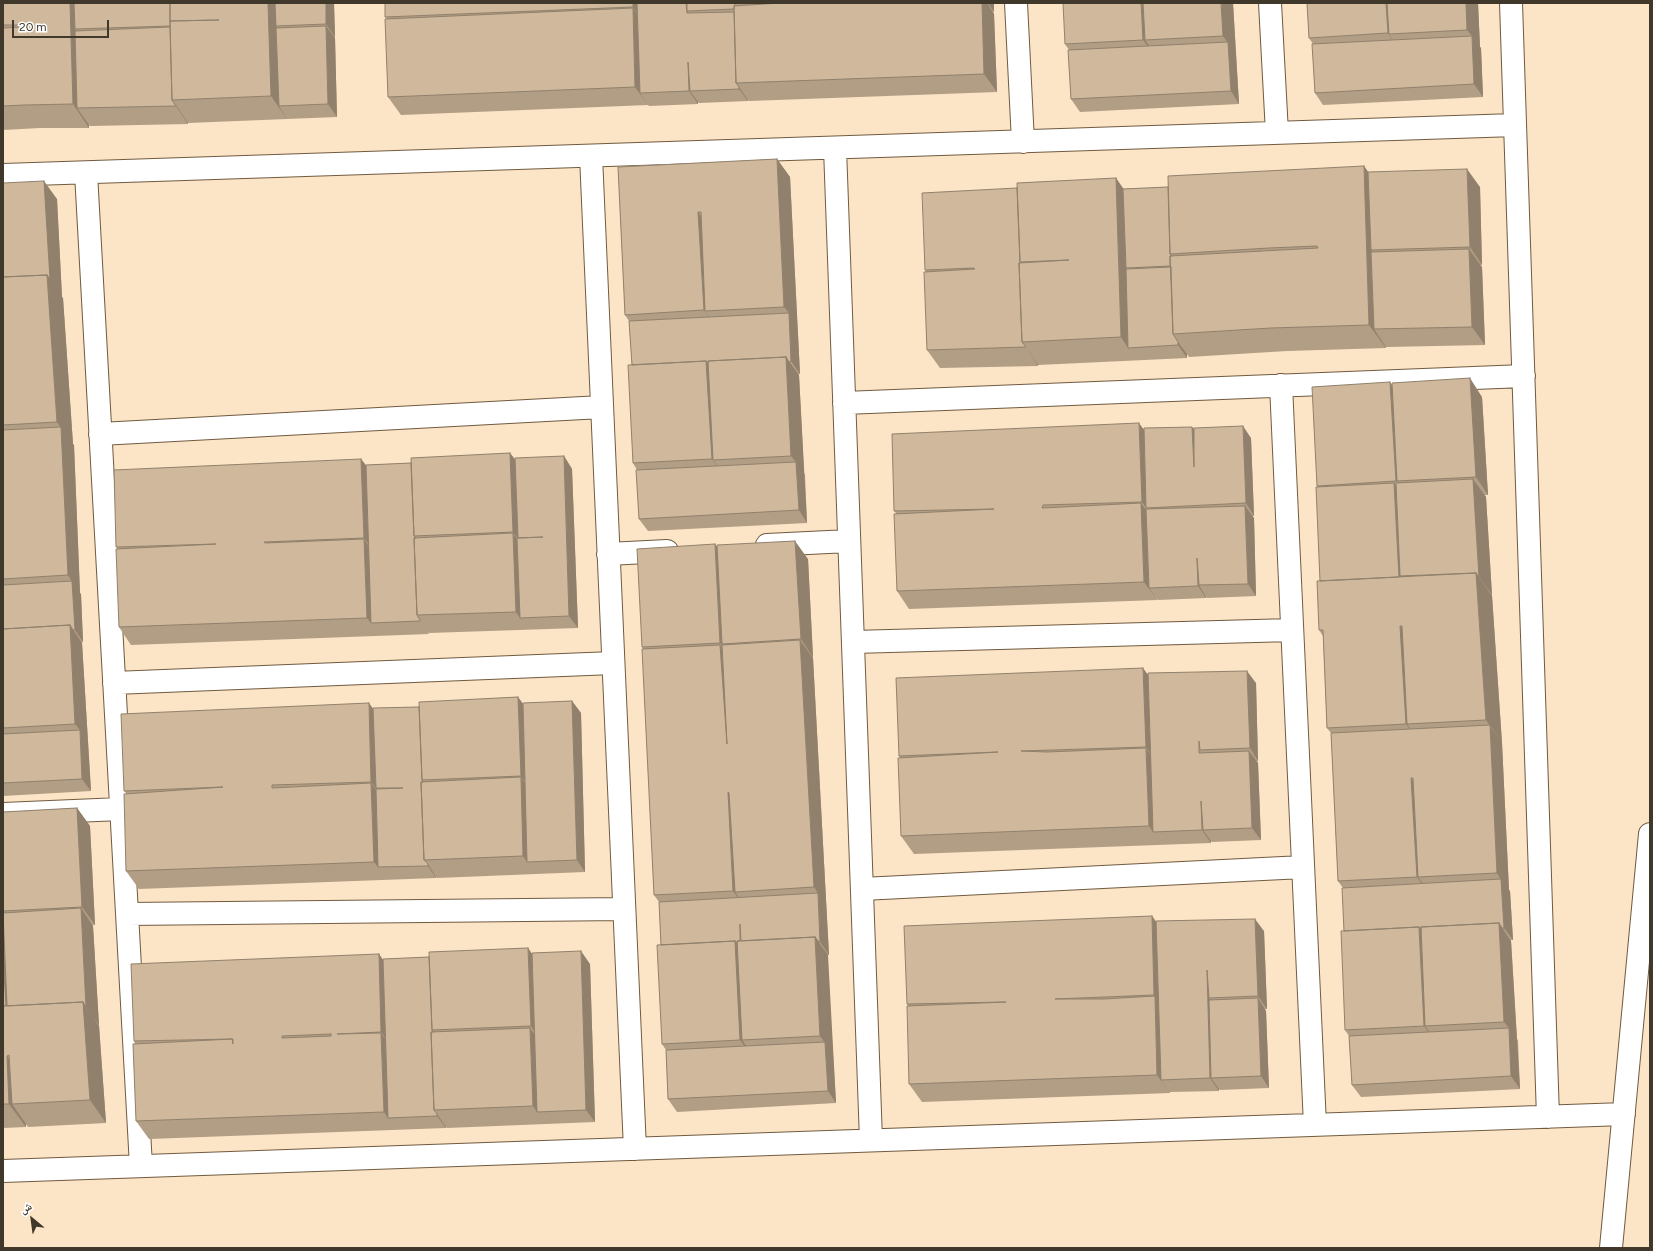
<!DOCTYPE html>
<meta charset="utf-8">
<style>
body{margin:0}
#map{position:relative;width:1653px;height:1251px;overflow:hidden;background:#fce4c6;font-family:Figtree,"Noto Naskh Arabic",sans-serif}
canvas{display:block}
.frame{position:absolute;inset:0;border:4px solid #41382c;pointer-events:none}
.north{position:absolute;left:12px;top:1199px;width:40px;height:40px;-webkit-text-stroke:3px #fff;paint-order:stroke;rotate:331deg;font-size:11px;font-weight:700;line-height:16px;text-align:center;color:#41382c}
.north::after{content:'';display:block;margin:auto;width:14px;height:18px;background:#41382c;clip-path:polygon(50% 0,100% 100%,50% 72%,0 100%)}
.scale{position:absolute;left:12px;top:20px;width:97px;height:18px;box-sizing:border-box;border:2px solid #41382c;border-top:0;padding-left:5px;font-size:12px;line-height:14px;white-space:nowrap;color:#41382c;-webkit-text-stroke:3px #fff;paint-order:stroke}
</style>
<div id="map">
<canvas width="1653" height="1251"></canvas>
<div class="frame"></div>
<div class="north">ش</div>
<div class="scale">20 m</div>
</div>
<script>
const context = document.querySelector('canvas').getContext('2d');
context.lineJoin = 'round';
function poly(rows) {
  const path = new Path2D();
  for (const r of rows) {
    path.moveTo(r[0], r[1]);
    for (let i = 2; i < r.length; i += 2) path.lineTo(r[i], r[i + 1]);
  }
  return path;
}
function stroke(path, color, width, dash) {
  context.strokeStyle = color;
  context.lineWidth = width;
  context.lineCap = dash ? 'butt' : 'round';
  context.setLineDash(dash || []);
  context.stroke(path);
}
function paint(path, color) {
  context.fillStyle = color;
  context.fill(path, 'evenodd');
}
const street = poly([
 [1016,3,1023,142],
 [1270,3,1277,133],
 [1511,3,1548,1117],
 [835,148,871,1140],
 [591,156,635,1149],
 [86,173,141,1166],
 [3,175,1515,125],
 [1281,385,1315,1125],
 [844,403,1524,376],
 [100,434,602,407],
 [767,545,849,541],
 [608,554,667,551],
 [853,642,1292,630],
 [114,683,613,663],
 [3,814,121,809],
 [862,889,1303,867],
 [127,914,624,909],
 [3,1171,1624,1114],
 [1611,1248,1650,834]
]);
stroke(street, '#705b41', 24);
stroke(street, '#fff', 22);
paint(poly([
 [3,3,334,3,335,37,334,37,335,38,337,117,287,119,287,118,287,119,188,123,188,124,90,126,89,125,89,128,40,128,3,130],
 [385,3,994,3,994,12,993,12,994,14,997,92,749,101,748,100,748,101,699,103,698,102,698,104,649,106,648,105,401,115,388,97,387,19,385,17],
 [1233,3,1239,104,1080,112,1071,99,1069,50,1065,44],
 [1307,3,1478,3,1480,47,1481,48,1483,97,1323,105,1315,93,1313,44,1309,38],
 [777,159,790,177,800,374,798,374,799,375,804,473,805,474,807,523,648,531,639,519,637,470,633,463,632,365,629,321,625,315,618,167],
 [1364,166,1368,172,1480,187,1482,265,1480,265,1482,267,1485,345,1386,347,1386,348,1287,351,1189,357,1187,354,1187,358,1038,365,1038,366,940,368,927,350,926,272,925,270,1017,188,1116,178,1123,189,1168,187],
 [3,183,57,199,62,297,63,298,73,444,74,445,80,593,81,594,83,642,82,642,91,791,3,796],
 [1392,386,1482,397,1488,495,1485,495,1486,497,1492,595,1502,743,1509,890,1510,891,1513,940,1511,940,1517,1039,1518,1040,1520,1089,1361,1097,1352,1085,1349,1036,1345,1030,1344,931,1343,888,1338,881,1331,733,1327,728,1323,636,1319,630,1320,581,1318,487,1317,486],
 [1192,427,1194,428,1251,438,1254,516,1252,516,1254,518,1256,596,1207,598,1206,597,1206,598,1158,600,1157,599,1157,600,909,609,897,591,896,513,894,511,1144,429],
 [510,453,515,459,564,456,572,469,578,628,429,633,428,632,429,634,131,645,119,627,118,549,116,547,361,459,366,465,411,463],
 [715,544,718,548,808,559,813,657,812,658,813,658,829,955,827,955,836,1103,677,1112,668,1099,666,1050,662,1044,661,945,659,902,654,895,643,649,642,647],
 [1148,674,1256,683,1258,761,1257,761,1258,763,1261,840,1212,842,1211,841,1211,843,914,854,901,836,900,758,899,756],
 [518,697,523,704,572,701,581,713,585,872,437,878,436,877,436,878,139,889,126,871,126,793,124,791,373,709,419,707],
 [77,808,90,826,95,925,92,925,93,926,99,1025,106,1123,28,1127,26,1124,26,1127,3,1128,3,812],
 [1152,916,1156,922,1264,931,1267,1009,1265,1009,1266,1011,1269,1088,1220,1090,1219,1089,1219,1091,1170,1092,1170,1093,922,1102,909,1084,908,1006,907,1004],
 [528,948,532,954,590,964,595,1122,447,1128,446,1127,446,1128,149,1139,136,1121,135,1044,134,1041,379,954,383,960,429,957]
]), '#b29e85');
paint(poly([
 [70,3,85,3,75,29,87,45,77,108,89,125,89,128,73,104],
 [268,3,283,3,276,26,284,38,279,106,287,119,271,96],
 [326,3,334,3,335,37,326,24],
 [633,3,645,3,646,26,633,7],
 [686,3,694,3,687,11,695,22,687,13],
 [982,3,987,3,994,14,997,92,984,74],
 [988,3,994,3,994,12],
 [1141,3,1153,3,1145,40,1156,56,1156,58,1143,40],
 [1221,3,1233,3,1239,104,1231,91,1228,43,1223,36],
 [1386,3,1397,3,1389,34,1400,50,1400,51,1388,33],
 [1466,3,1478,3,1480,47,1481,48,1483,97,1474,84,1472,36,1467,30],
 [633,8,646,26,640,93,648,105,635,87],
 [326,26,335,38,337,117,328,104],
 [688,62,690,91,698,102,698,104,689,91],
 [739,87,748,100,748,101,739,89],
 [176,105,188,123,188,124,176,106],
 [777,159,790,177,800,374,791,361,789,313,784,307],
 [1364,166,1380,189,1371,250,1383,266,1374,329,1386,347,1386,348,1369,325],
 [1467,169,1480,187,1482,265,1470,247],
 [1116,178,1132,201,1126,268,1134,279,1128,348,1121,337],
 [44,181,57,199,62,297,63,298,73,444,74,445,80,593,81,594,83,642,75,630,72,582,68,575,61,428,57,422,47,275],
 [698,212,711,230,705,311,717,327,717,328,704,310],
 [1469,249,1482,267,1485,345,1472,327],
 [1178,342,1187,354,1187,358,1178,345],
 [1026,347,1038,365,1038,366],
 [786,357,799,375,807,523,799,510,796,462,791,456],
 [706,361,718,379,713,460,724,476,724,477,712,459],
 [1470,378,1482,397,1488,495,1476,477],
 [1390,382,1403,401,1397,481,1408,498,1408,499,1396,481],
 [1139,423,1152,441,1146,508,1155,520,1142,502],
 [1243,426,1251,438,1254,516,1246,503],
 [1192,427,1201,439,1194,467],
 [510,453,523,471,518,538,526,550,513,532],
 [564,456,572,469,578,628,569,616],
 [361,459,374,477,377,556,364,538],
 [1473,479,1486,497,1492,595,1479,577],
 [1394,483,1407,501,1411,581,1399,582],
 [1141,503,1154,521,1149,588,1157,600,1144,582],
 [1245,506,1254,518,1256,596,1248,584],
 [513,533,526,552,520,618,516,612],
 [364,539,376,557,371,623,367,618],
 [795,541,808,559,813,657,801,639],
 [715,544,728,562,722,644,733,660,733,661,720,643],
 [1197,558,1199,585,1206,597,1206,598,1198,586],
 [1476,573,1492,596,1502,743,1486,720],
 [70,625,82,643,91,791,82,779,80,730,75,724],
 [1400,626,1416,649,1407,724,1422,746,1422,747,1406,724],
 [800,640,813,658,829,955,820,942,818,893,814,887],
 [720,645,733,663,727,744],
 [1143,668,1156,686,1159,765,1146,747],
 [1247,671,1256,683,1258,761,1250,748],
 [518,697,531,715,533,794,521,776],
 [572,701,581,713,585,872,577,860],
 [369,703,382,721,376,788,384,800,371,782],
 [1490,725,1502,743,1509,890,1510,891,1513,940,1504,928,1501,880,1497,873],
 [1146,748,1159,766,1153,832,1149,826],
 [1249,751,1258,763,1261,840,1252,828],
 [521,777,533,796,527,862,523,856],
 [1411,778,1424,796,1418,877,1430,893,1430,895,1417,877],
 [371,783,384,801,378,867,374,862],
 [728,792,740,810,735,892,746,908,746,909,733,891],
 [1201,801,1203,830,1211,841,1211,843,1202,830],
 [77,808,90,826,95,925,82,907],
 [428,864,436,877,436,878,428,866],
 [81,908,93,926,99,1025,86,1007],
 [3,916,18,1011,6,1011,3,956],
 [1152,916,1165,934,1167,1013,1154,995],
 [1255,919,1264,931,1267,1009,1258,996],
 [1499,923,1511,941,1520,1089,1511,1076,1509,1028,1504,1022],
 [1419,927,1431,945,1425,1026,1437,1042,1437,1044,1424,1026],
 [815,937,828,955,836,1103,828,1091,825,1043,820,1036],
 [735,941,748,959,742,1040,753,1056,753,1058,740,1040],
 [528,948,540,966,543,1044,531,1026],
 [581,951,590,964,595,1122,586,1110],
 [379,954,391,972,394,1050,381,1032],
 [1207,970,1209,998,1217,1009,1211,1078,1219,1089,1219,1091,1210,1078],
 [1155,996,1167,1014,1161,1080,1170,1093,1157,1075],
 [1258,998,1266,1011,1269,1088,1261,1076],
 [83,1002,99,1026,106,1123,90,1100],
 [530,1028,543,1046,537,1112,533,1106],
 [381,1033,394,1051,388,1118,384,1112],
 [7,1056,23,1079,12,1104,26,1124,26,1127,9,1104],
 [437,1114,446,1127,446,1128,437,1116]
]), '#91816c');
const building = poly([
 [3,3,70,3,73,104,24,105,3,106,3,28,21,27,21,25,3,25,3,3],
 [74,3,170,3,170,21,171,21,170,21,170,26,75,29,74,3],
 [170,3,268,3,271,96,172,100,170,21,219,20,170,21,170,3],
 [275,3,326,3,326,24,276,26,275,3],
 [385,3,633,3,633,7,385,17,385,3],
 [637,3,686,3,687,13,734,12,736,83,739,87,739,89,690,91,688,62,689,91,640,93,637,3],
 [687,3,734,3,735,6,734,6,734,9,687,11,687,3],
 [780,3,982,3,984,74,736,83,734,6,780,3],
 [1063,3,1141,3,1143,40,1065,44,1063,3],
 [1143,3,1221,3,1223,36,1145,40,1143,3],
 [1307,3,1386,3,1388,33,1309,38,1307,3],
 [1387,3,1466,3,1467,30,1389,34,1387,3],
 [633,8,635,87,388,97,385,19,633,8],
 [326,26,328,104,279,106,276,28,326,26],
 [170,27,172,100,176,106,77,108,75,31,170,27],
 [1472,36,1474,84,1315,93,1312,44,1472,36],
 [1228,42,1231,91,1071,99,1068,50,1228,42],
 [777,159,784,307,705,311,701,212,698,212,704,310,625,315,618,167,777,159],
 [1364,166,1369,325,1271,328,1173,334,1170,256,1318,248,1317,246,1269,248,1170,254,1168,176,1364,166],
 [1467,169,1470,247,1371,250,1368,172,1467,169],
 [1116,178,1121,337,1022,342,1019,263,1069,260,1020,262,1017,183,1116,178],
 [44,181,50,279,47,275,3,277,3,183,44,181],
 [1168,187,1170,254,1172,256,1170,256,1170,266,1126,268,1123,189,1168,187],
 [1017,188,1020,262,1020,263,1019,263,1022,342,1026,347,927,350,924,272,975,269,974,268,925,270,922,193,1017,188],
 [1469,249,1472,327,1374,329,1371,252,1469,249],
 [1171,267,1173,334,1178,342,1178,345,1128,348,1126,269,1171,267],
 [47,275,57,422,3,425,3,277,47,275],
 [789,313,791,361,789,362,786,357,708,361,708,364,706,361,632,365,629,321,789,313],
 [786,357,791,456,713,460,708,361,786,357],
 [706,361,712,459,633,463,628,365,706,361],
 [1470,378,1476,477,1397,481,1392,383,1470,378],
 [1390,382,1396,481,1317,486,1312,387,1390,382],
 [1139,423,1142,502,1043,505,1042,508,1141,503,1144,582,897,591,894,514,994,509,894,511,892,434,1139,423],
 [1243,426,1246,503,1146,508,1144,428,1192,427,1194,467,1194,428,1243,426],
 [61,427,68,575,3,579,3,430,61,427],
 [510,453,513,532,414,536,411,458,510,453],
 [564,456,569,616,520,618,517,538,543,537,518,538,515,458,564,456],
 [361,459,364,538,264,542,265,543,364,539,367,618,119,627,116,549,216,544,116,547,114,470,361,459],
 [796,462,799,510,639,519,636,470,796,462],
 [411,463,414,536,416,538,414,538,417,615,420,620,420,621,371,623,366,465,411,463],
 [1473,479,1479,577,1476,573,1400,576,1396,483,1473,479],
 [1394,483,1399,577,1320,581,1316,487,1394,483],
 [1245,506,1248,584,1199,585,1197,558,1198,586,1149,588,1146,509,1245,506],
 [513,533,516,612,417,615,414,538,513,533],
 [795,541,801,639,722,644,717,545,795,541],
 [715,544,720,643,642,647,637,549,715,544],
 [1476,573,1486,720,1407,724,1402,626,1400,626,1406,724,1327,728,1323,630,1319,630,1317,581,1476,573],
 [72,581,75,630,73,630,70,625,3,629,3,585,72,581],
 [70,625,75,724,3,728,3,629,70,625],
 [800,640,814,887,735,892,729,793,728,792,733,891,654,895,642,649,720,645,727,744,722,645,800,640],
 [1143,668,1146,747,1021,751,1047,752,1146,748,1149,826,901,836,898,758,998,752,899,756,896,678,1143,668],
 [1247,671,1250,748,1200,750,1199,741,1199,753,1249,751,1252,828,1203,830,1201,801,1202,830,1153,832,1148,673,1247,671],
 [518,697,521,776,422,780,419,702,518,697],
 [572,701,577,860,527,862,523,703,572,701],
 [369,703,371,782,272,785,272,788,371,783,374,862,126,871,124,794,223,787,124,791,121,714,369,703],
 [419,707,422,780,423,782,421,782,424,860,428,864,428,866,378,867,376,789,403,788,376,788,373,708,419,707],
 [1490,725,1497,873,1418,877,1413,778,1411,778,1417,877,1338,881,1331,733,1490,725],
 [80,730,82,779,3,783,3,734,80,730],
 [521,777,523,856,424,860,421,782,521,777],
 [77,808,82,907,3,911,3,812,77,808],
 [1501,879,1504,928,1502,928,1499,923,1421,927,1421,930,1419,927,1344,931,1342,888,1501,879],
 [818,893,820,942,819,942,815,937,741,941,740,924,740,941,737,941,737,945,735,941,661,945,659,902,818,893],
 [81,908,86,1007,83,1002,7,1006,3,913,81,908],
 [1152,916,1154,995,1055,999,1104,999,1155,996,1157,1075,909,1084,907,1006,1006,1002,907,1004,904,926,1152,916],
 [1255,919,1258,996,1209,998,1207,970,1210,1078,1161,1080,1156,921,1255,919],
 [1499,923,1504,1022,1425,1026,1421,927,1499,923],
 [1419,927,1424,1026,1345,1030,1341,931,1419,927],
 [815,937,820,1036,742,1040,737,941,815,937],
 [735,941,740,1040,662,1044,657,945,735,941],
 [528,948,531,1026,432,1030,429,952,528,948],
 [581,951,586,1110,537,1112,532,953,581,951],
 [379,954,381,1032,337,1034,381,1033,384,1112,136,1121,133,1044,232,1039,233,1044,233,1039,134,1041,131,964,379,954],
 [331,1034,331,1036,282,1038,282,1036,331,1034],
 [3,956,6,1006,3,1006,3,956],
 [429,957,432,1030,433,1032,431,1032,434,1110,437,1114,437,1116,388,1118,383,959,429,957],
 [1258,998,1261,1076,1211,1078,1209,1000,1258,998],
 [83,1002,90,1100,12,1104,9,1055,7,1056,9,1104,3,1104,3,1006,83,1002],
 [530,1028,533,1106,434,1110,431,1032,530,1028],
 [1509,1028,1511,1076,1352,1085,1349,1036,1509,1028],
 [825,1042,828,1091,668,1099,666,1050,825,1042]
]);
paint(building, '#cfb89b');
stroke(building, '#91816c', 1);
</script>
